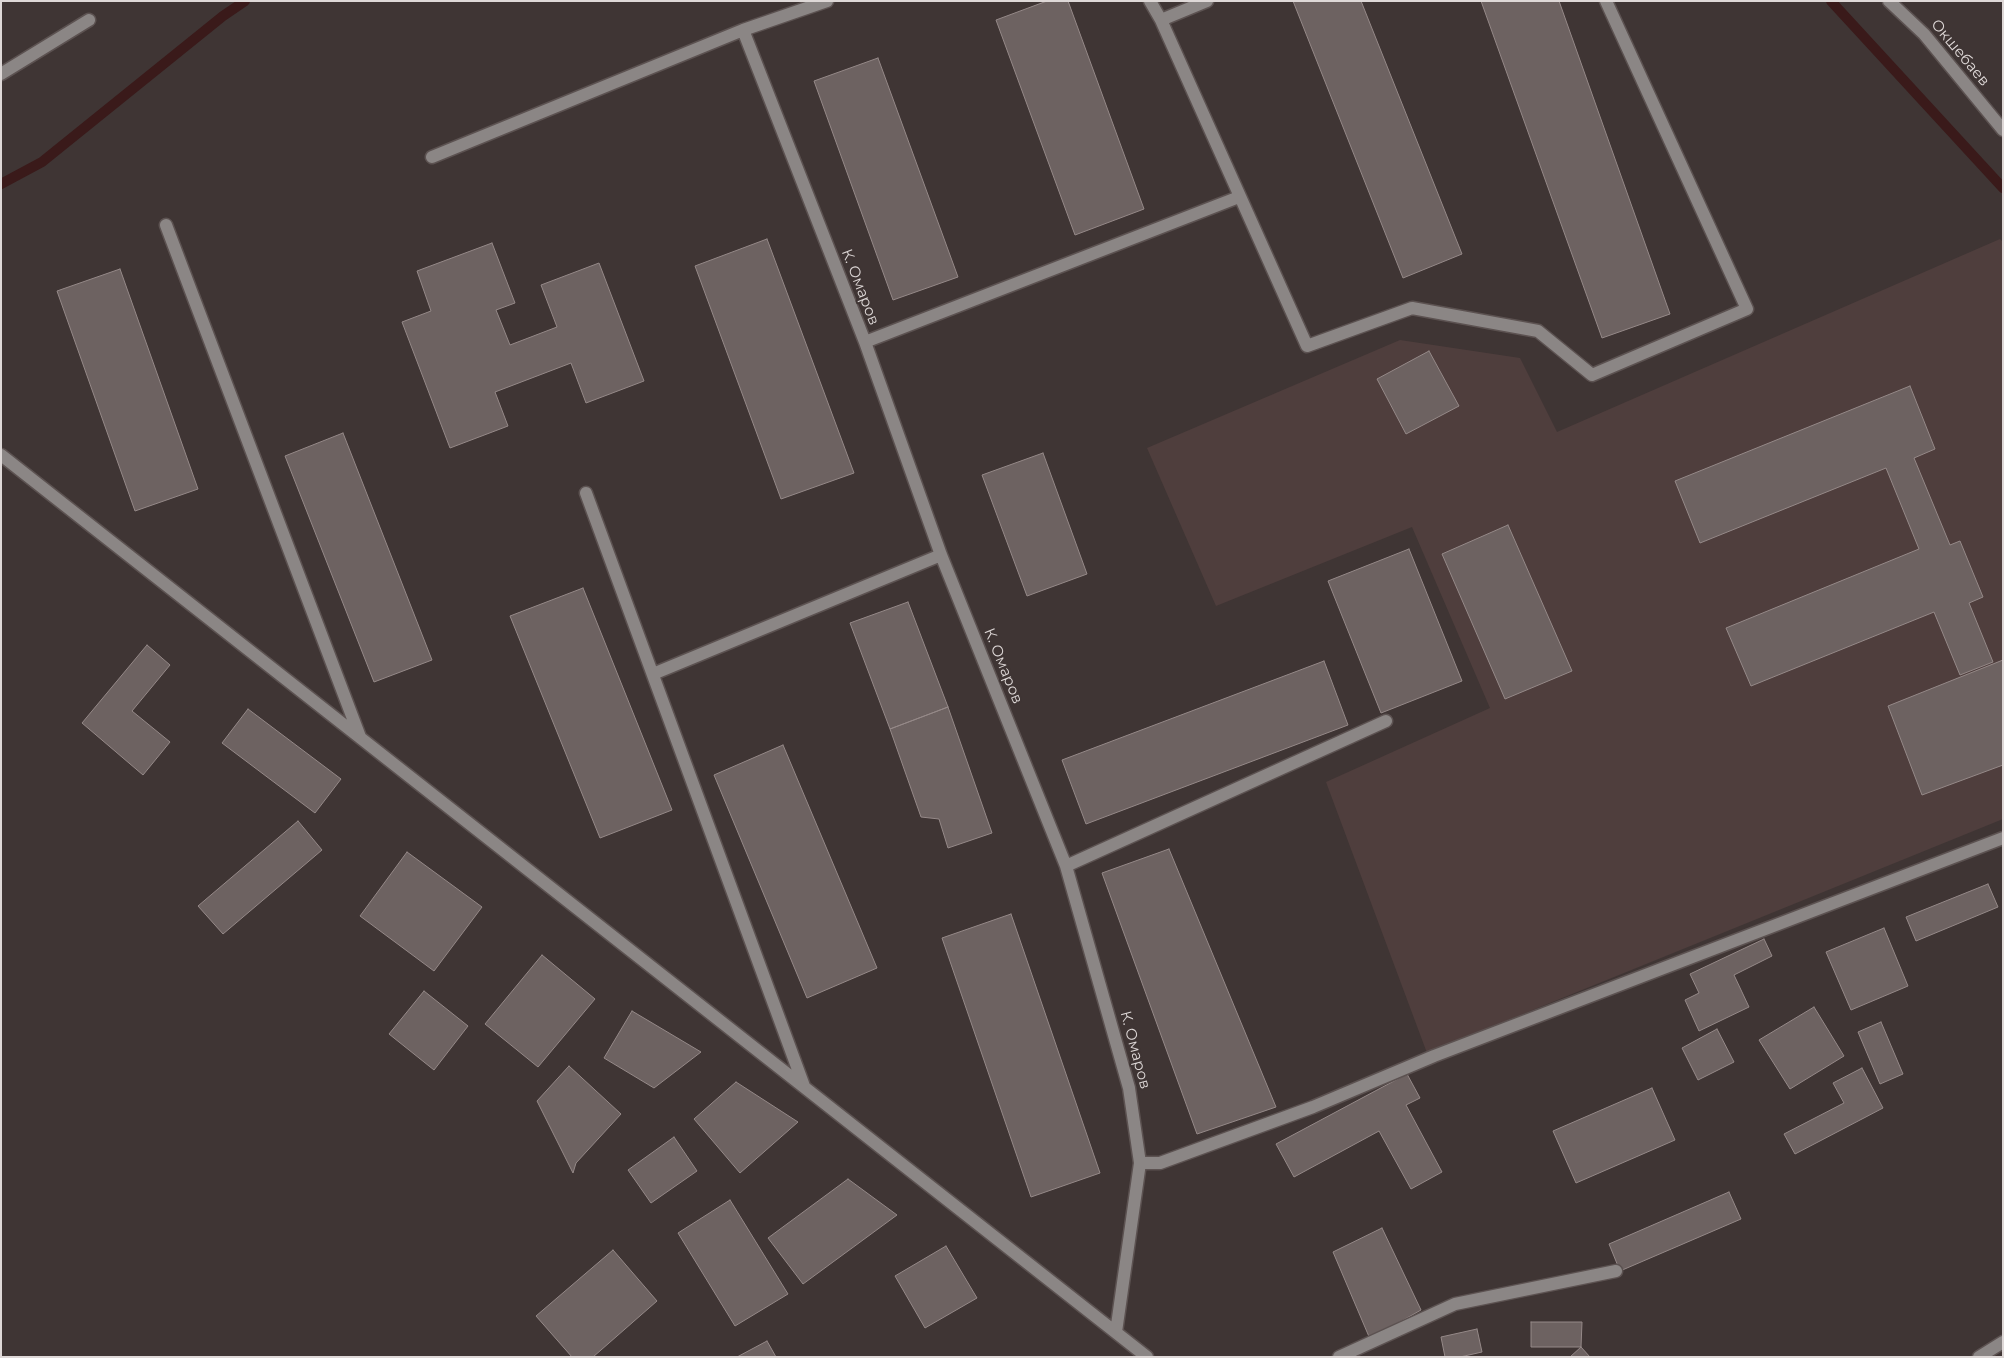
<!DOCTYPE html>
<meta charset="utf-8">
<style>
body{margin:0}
#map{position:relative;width:2004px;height:1358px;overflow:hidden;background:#3f3534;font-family:Montserrat,sans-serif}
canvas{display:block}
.frame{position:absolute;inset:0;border:2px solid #ded8d7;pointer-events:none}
</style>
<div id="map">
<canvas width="2004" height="1358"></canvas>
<div class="frame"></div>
</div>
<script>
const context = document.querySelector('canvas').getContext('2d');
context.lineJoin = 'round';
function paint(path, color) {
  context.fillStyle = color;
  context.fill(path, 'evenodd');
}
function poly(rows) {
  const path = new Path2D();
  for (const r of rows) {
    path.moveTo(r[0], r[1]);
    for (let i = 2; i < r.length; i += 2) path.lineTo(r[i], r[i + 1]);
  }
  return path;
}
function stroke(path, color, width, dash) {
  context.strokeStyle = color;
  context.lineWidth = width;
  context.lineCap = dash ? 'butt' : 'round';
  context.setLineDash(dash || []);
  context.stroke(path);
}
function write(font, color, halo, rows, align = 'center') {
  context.font = font + ' Montserrat,sans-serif';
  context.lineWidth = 4;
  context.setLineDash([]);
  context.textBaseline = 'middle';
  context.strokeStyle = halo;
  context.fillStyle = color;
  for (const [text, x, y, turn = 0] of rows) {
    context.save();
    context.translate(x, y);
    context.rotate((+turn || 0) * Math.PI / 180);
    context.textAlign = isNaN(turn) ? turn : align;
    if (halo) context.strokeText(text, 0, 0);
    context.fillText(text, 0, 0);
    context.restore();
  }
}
paint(poly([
 [2000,239,2003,242,2003,819,1427,1053,1326,782,1490,708,1412,527,1216,606,1147,448,1400,340,1520,358,1557,432]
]), '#4f3e3d');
stroke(poly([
 [1831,1,2003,188],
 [1,184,42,162,223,16,245,1]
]), '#3a1a1a', 10);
const building = poly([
 [1047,1,1068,1,1144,209,1075,235,996,20,1047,1],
 [1293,1,1361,1,1462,254,1403,278,1293,1],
 [1481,1,1559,1,1670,314,1602,338,1481,1],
 [878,58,958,277,893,300,814,81,878,58],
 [767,239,854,473,781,499,695,266,767,239],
 [492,243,515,303,496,310,510,345,557,327,541,285,599,263,644,381,586,403,571,363,495,392,508,426,450,448,402,322,431,311,417,271,492,243],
 [120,269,198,489,135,511,57,291,120,269],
 [1429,351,1459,406,1406,434,1377,379,1429,351],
 [1910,386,1935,449,1914,458,1950,545,1960,541,1983,597,1969,603,1993,662,1960,675,1934,612,1751,686,1726,628,1919,549,1886,468,1700,543,1675,481,1910,386],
 [343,433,432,660,374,682,285,456,343,433],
 [1043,453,1087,574,1027,596,982,475,1043,453],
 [1508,525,1572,671,1505,699,1442,554,1508,525],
 [1409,549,1462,681,1381,713,1328,581,1409,549],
 [583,588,672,810,600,838,510,616,583,588],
 [908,602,948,707,890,729,850,623,908,602],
 [147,645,170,665,132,711,170,742,143,775,82,723,147,645],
 [2003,660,2003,765,1922,795,1888,706,2003,660],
 [1324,661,1348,725,1086,824,1062,760,1324,661],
 [948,707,992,833,948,848,939,819,921,817,890,729,948,707],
 [248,709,341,779,315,813,222,743,248,709],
 [783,745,877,968,807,998,714,775,783,745],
 [298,821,322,850,223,934,198,906,298,821],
 [1169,849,1276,1107,1197,1134,1102,873,1169,849],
 [407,852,482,907,434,971,360,916,407,852],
 [1988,884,1998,907,1916,941,1906,917,1988,884],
 [1011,914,1100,1173,1031,1197,942,938,1011,914],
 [1884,928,1908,986,1851,1010,1826,952,1884,928],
 [1764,939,1772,956,1734,975,1749,1007,1699,1031,1685,1000,1699,993,1690,974,1764,939],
 [542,955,595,999,538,1067,485,1024,542,955],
 [424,991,468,1026,434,1070,389,1034,424,991],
 [1814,1007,1844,1056,1790,1089,1759,1040,1814,1007],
 [632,1011,701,1052,654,1088,604,1058,632,1011],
 [1881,1022,1903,1074,1880,1084,1858,1032,1881,1022],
 [1717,1029,1734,1062,1698,1080,1682,1048,1717,1029],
 [569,1066,621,1114,576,1163,573,1173,537,1101,569,1066],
 [1862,1068,1883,1108,1795,1154,1784,1134,1844,1103,1833,1083,1862,1068],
 [1407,1074,1420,1098,1406,1105,1442,1172,1411,1189,1379,1131,1294,1177,1276,1144,1407,1074],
 [736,1082,798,1122,740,1173,694,1119,736,1082],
 [1652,1088,1675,1140,1576,1183,1553,1131,1652,1088],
 [674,1137,697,1171,651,1203,628,1170,674,1137],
 [848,1179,897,1215,803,1284,768,1238,848,1179],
 [1729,1192,1741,1219,1620,1271,1609,1244,1729,1192],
 [730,1200,788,1294,735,1326,678,1233,730,1200],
 [1382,1228,1421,1310,1370,1339,1333,1252,1382,1228],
 [946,1246,977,1298,925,1328,895,1276,946,1246],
 [613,1250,657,1301,593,1357,572,1357,536,1316,613,1250],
 [1531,1322,1582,1322,1581,1347,1531,1347,1531,1322],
 [1477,1329,1482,1352,1460,1357,1445,1357,1441,1337,1477,1329],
 [767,1341,776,1357,737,1357,767,1341],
 [1581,1347,1590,1357,1570,1357,1581,1347]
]);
paint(building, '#6d6261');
stroke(building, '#958988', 1);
const minor = poly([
 [1150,1,1161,20,1307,346,1412,308,1538,331,1592,375,1747,309,1606,1],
 [1889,1,1924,34,2003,130],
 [1161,20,1207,1],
 [743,30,865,342,941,555,1066,866,1129,1088,1140,1163,1116,1332],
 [1,74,89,20],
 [432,157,743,30,827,1],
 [166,225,360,737],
 [865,342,1239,197],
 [1,455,1147,1357],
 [586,493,804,1086],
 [653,674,941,555],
 [1066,866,1386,721],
 [1140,1163,1160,1163,1313,1107,1434,1056,2003,838],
 [1339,1357,1455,1304,1616,1271],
 [1979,1357,2003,1342]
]);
stroke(minor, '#5c5251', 15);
stroke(minor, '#8b8685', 12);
write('15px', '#ded8d7', '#3f3534', [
 ["Окшебаев",1960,53,50],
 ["К. Омаров",860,287,69],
 ["К. Омаров",1003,666,68],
 ["К. Омаров",1135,1050,75]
]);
</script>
